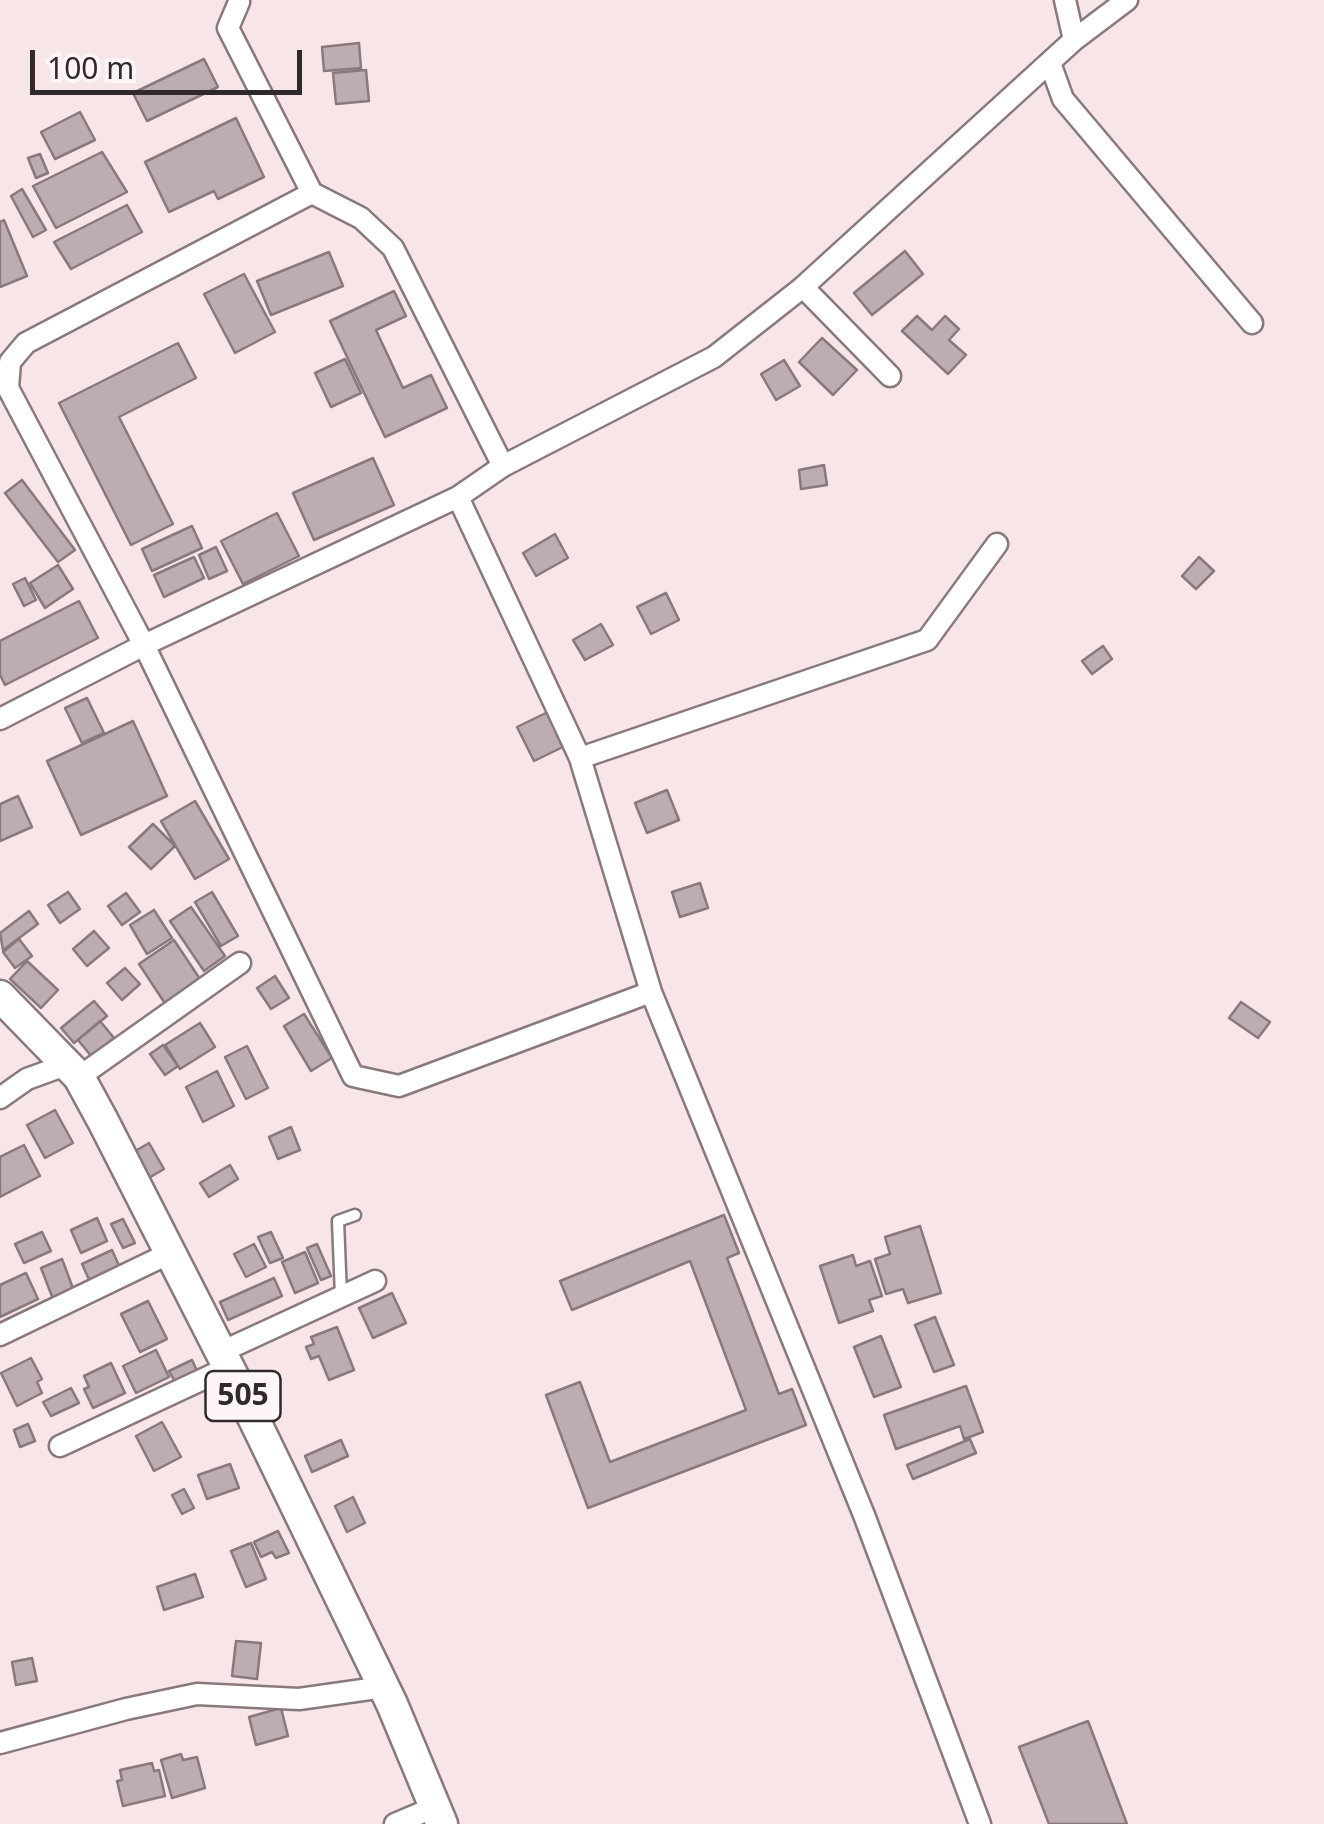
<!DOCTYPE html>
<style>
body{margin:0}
#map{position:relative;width:1324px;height:1824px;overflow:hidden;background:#f7e5e8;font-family:"Noto Sans",sans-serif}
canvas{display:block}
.scale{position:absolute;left:30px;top:50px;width:272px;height:45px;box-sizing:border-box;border:5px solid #30292a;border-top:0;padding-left:12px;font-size:30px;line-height:35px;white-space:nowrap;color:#30292a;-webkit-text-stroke:8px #fdf5f6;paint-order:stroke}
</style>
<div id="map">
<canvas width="1324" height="1824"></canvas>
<div class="scale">100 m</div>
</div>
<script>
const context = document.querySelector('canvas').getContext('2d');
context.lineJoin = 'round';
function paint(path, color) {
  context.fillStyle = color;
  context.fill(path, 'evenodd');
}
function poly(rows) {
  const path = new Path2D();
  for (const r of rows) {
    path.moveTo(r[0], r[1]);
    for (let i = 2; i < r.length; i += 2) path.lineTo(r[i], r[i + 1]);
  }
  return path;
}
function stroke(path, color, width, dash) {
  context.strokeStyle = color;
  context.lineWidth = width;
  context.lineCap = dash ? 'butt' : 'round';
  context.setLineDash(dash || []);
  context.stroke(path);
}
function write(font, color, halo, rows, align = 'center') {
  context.font = font + ' "Noto Sans",sans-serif';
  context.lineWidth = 10;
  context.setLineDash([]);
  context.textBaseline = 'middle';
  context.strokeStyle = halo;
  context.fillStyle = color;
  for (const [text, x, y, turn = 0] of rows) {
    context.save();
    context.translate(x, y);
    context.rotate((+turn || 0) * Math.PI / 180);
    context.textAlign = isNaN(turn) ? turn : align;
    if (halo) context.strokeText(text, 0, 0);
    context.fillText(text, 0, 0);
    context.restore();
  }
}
const building = poly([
 [359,43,361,68,324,71,322,47,359,43],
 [204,59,218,87,147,121,133,93,204,59],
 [366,70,369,101,336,104,333,73,366,70],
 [80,112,95,140,55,159,41,132,80,112],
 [236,118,264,177,218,199,214,191,169,212,145,162,236,118],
 [102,152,127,192,56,228,33,186,102,152],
 [40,154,48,173,36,178,28,158,40,154],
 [22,189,46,230,33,237,11,196,22,189],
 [127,205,142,232,71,269,54,242,127,205],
 [4,220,27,276,0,287,0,222,4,220],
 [905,251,923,274,872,315,854,293,905,251],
 [329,252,343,286,271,315,257,281,329,252],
 [244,274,275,332,235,353,204,294,244,274],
 [394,291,406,316,376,330,403,388,431,375,447,408,385,437,330,321,394,291],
 [917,316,932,330,945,316,959,329,949,340,966,355,948,374,902,331,917,316],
 [822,338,857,370,833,395,799,362,822,338],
 [178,343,196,378,119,417,173,524,131,545,59,403,178,343],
 [345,359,361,393,331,407,315,373,345,359],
 [784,360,800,386,776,400,761,374,784,360],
 [373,458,394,505,314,540,293,493,373,458],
 [824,465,827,485,801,489,799,470,824,465],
 [22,480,75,550,58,562,5,493,22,480],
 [277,513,299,556,243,584,221,541,277,513],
 [192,526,202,548,152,571,142,549,192,526],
 [555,534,568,558,536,576,523,553,555,534],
 [216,547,227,571,209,579,199,555,216,547],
 [194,557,204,578,164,597,154,575,194,557],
 [1199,557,1214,571,1196,589,1182,576,1199,557],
 [58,565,73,589,45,608,30,583,58,565],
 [25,578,36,600,24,606,13,584,25,578],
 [666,593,679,620,651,634,637,607,666,593],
 [79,601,98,638,5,685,0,675,0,641,79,601],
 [601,624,613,645,585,660,573,640,601,624],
 [1103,646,1112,659,1092,674,1082,661,1103,646],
 [87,698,104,733,82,743,65,708,87,698],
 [550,711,567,745,534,761,517,727,550,711],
 [133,721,167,796,81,835,47,761,133,721],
 [667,790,679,820,647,833,635,803,667,790],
 [18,796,32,827,0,841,0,804,18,796],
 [195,801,229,859,195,879,161,821,195,801],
 [153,824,175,846,151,869,129,847,153,824],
 [700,883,708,908,680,917,672,892,700,883],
 [68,892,80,909,60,923,48,905,68,892],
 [212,892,238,936,221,946,195,902,212,892],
 [126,893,140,912,122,925,108,906,126,893],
 [191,907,225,956,204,971,170,921,191,907],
 [154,910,172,938,147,954,130,925,154,910],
 [29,911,38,924,3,950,0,933,29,911],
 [94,931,109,948,87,966,73,949,94,931],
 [19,939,32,956,15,968,3,952,19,939],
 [174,940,202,982,166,1005,139,964,174,940],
 [27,961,58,990,41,1008,10,979,27,961],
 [125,968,140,984,122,1000,107,983,125,968],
 [275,976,289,998,271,1009,257,988,275,976],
 [94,1001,107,1016,74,1043,61,1028,94,1001],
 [1241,1002,1270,1022,1258,1038,1229,1018,1241,1002],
 [304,1014,332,1058,311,1071,284,1026,304,1014],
 [100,1021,114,1038,92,1057,78,1040,100,1021],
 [200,1023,215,1047,180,1069,165,1045,200,1023],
 [163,1045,178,1066,165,1075,150,1054,163,1045],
 [247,1046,268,1088,246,1099,225,1057,247,1046],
 [217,1071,234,1106,203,1122,186,1087,217,1071],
 [55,1110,73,1143,45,1158,27,1125,55,1110],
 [291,1127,300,1150,278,1159,269,1137,291,1127],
 [149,1143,164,1169,147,1179,132,1153,149,1143],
 [24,1145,40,1176,0,1197,0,1157,24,1145],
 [230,1165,238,1179,209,1197,200,1183,230,1165],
 [724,1215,739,1253,727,1258,779,1394,792,1389,806,1425,588,1508,546,1395,580,1382,610,1462,746,1410,690,1261,572,1310,560,1281,724,1215],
 [97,1218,107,1241,81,1253,71,1230,97,1218],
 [123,1219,135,1243,123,1248,111,1224,123,1219],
 [920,1226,941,1293,908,1303,903,1289,886,1294,875,1259,890,1254,885,1237,920,1226],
 [42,1232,51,1251,24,1263,15,1244,42,1232],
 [271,1232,283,1258,270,1263,258,1237,271,1232],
 [254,1244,266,1267,246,1277,234,1254,254,1244],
 [317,1244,331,1276,321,1280,307,1248,317,1244],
 [112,1250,121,1270,91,1284,82,1264,112,1250],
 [305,1252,318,1283,295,1293,282,1262,305,1252],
 [853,1255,856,1266,870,1261,882,1296,869,1300,873,1311,839,1323,820,1266,853,1255],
 [62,1259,74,1291,53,1299,41,1268,62,1259],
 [26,1273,38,1299,0,1317,0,1285,26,1273],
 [274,1278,282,1296,228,1320,220,1302,274,1278],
 [392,1293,406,1323,373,1338,359,1308,392,1293],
 [148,1301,167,1339,140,1352,121,1314,148,1301],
 [935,1317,954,1365,934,1372,915,1325,935,1317],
 [337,1327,354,1370,329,1380,319,1356,311,1359,306,1347,314,1344,311,1337,337,1327],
 [881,1336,901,1387,874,1397,854,1347,881,1336],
 [156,1350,169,1377,136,1393,123,1366,156,1350],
 [31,1358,42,1379,37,1382,42,1393,17,1406,1,1373,31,1358],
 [192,1360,197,1371,175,1382,169,1371,192,1360],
 [111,1363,125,1393,93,1408,84,1389,89,1387,84,1376,111,1363],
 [966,1386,983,1432,964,1439,960,1426,896,1449,884,1415,966,1386],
 [71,1388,79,1403,51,1416,43,1402,71,1388],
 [162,1422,181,1457,154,1471,136,1436,162,1422],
 [28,1424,35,1441,20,1447,14,1430,28,1424],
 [970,1439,976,1453,913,1479,907,1465,970,1439],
 [341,1440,348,1456,312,1472,305,1456,341,1440],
 [230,1464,239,1488,207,1499,198,1475,230,1464],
 [184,1489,194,1508,182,1514,172,1495,184,1489],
 [353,1497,365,1523,347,1532,335,1506,353,1497],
 [278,1531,289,1553,276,1558,272,1552,261,1557,254,1542,278,1531],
 [251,1543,266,1579,246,1587,231,1551,251,1543],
 [195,1574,203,1597,164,1610,157,1587,195,1574],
 [236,1641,261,1643,257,1679,232,1676,236,1641],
 [32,1658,37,1681,16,1685,12,1662,32,1658],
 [281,1708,288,1736,256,1745,249,1717,281,1708],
 [1088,1721,1127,1824,1049,1824,1019,1747,1088,1721],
 [181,1754,183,1760,197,1757,205,1788,172,1798,161,1760,181,1754],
 [152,1763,154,1771,159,1770,165,1796,123,1806,117,1781,122,1780,120,1770,152,1763]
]);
paint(building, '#beadb0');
stroke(building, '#8a797c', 2.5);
const lane = poly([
 [341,1296,338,1221,355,1215]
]);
const street = poly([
 [1065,0,1074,40],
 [239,2,228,28,312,193],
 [1050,63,1063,99,1252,323],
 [803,287,890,376],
 [503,466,393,248,361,218,312,193,26,343,10,362,8,388,144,645,353,1076,399,1086,651,992],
 [458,497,503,466,714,357,803,287,1074,40,1127,0],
 [0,719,144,645,458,497,580,758,651,992,864,1515,980,1824],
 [580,758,927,640,997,544],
 [79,1077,240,963],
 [0,1098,27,1079,68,1064],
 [0,1335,170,1253],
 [221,1352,375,1281],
 [60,1446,229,1367],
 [0,1743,126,1709,197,1694,299,1699,384,1687],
 [395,1824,435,1807]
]);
const primary = poly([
 [0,996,79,1077,103,1121,235,1380,392,1704,442,1824]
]);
stroke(lane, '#89797b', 15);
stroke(street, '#89797b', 25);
stroke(primary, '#89797b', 35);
stroke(lane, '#fff', 10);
stroke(street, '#fff', 20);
stroke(primary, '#fff', 30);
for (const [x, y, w] of [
 [243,1396,75]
]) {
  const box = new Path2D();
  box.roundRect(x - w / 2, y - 25, w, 50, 8);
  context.fillStyle = '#fdf5f6';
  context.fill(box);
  stroke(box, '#30292a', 2.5);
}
write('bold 30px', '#30292a', null, [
 ["505",243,1396]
]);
</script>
